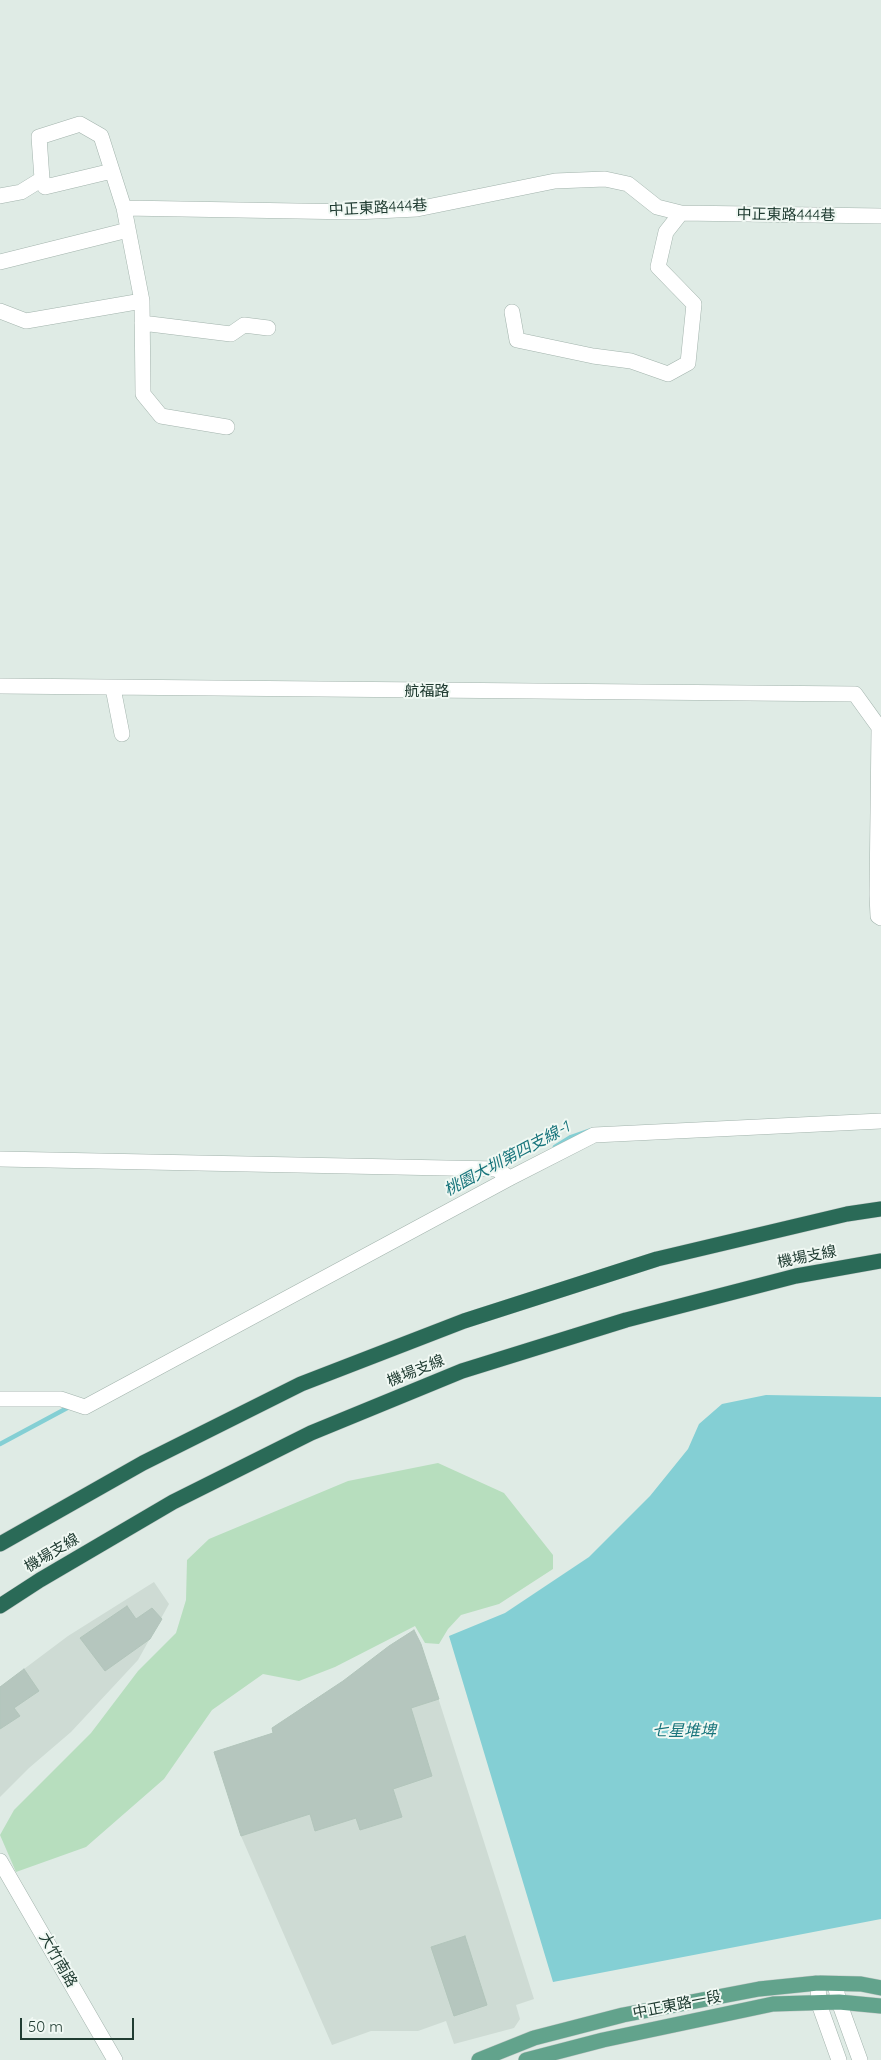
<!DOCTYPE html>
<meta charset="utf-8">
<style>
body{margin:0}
#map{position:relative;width:881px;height:2060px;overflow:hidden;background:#dfebe5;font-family:Quicksand,sans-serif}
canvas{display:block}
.scale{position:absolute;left:20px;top:2018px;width:114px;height:22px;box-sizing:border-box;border:2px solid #203c32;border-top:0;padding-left:6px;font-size:15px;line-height:18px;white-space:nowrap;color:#203c32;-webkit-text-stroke:4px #f0f8f3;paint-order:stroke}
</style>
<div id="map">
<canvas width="881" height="2060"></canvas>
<div class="scale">50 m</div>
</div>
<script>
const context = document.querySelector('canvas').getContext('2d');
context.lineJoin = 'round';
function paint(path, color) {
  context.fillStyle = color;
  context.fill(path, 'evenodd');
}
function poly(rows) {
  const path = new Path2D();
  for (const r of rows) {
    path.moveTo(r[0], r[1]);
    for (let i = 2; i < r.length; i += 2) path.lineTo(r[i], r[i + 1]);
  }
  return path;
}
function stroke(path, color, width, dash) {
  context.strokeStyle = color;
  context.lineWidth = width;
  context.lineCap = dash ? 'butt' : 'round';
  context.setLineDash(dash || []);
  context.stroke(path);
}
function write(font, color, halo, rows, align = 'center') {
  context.font = font + ' Quicksand,"Noto Sans TC",sans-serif';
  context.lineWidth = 4;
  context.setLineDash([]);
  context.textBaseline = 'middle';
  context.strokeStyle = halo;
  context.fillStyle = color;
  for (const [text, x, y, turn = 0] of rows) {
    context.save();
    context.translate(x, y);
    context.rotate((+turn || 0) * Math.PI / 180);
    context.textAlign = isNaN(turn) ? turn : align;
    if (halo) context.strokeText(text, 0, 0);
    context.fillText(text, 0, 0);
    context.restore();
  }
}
paint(poly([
 [154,1582,169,1604,138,1660,71,1732,29,1768,0,1797,0,1687,68,1636],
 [414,1630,421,1644,534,1999,516,2005,520,2019,514,2028,454,2044,446,2021,418,2031,371,2031,332,2045,241,1836,214,1752,273,1733,272,1728,343,1681,389,1646]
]), '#cedbd4');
paint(poly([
 [438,1463,504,1493,553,1555,553,1569,499,1604,461,1615,448,1629,439,1644,425,1643,415,1626,335,1667,299,1681,263,1674,212,1710,164,1779,86,1847,16,1872,0,1835,14,1810,91,1733,138,1671,176,1633,186,1600,187,1560,209,1539,348,1481]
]), '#b7debe');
paint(poly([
 [766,1395,881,1397,881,1919,553,1982,449,1636,505,1613,589,1557,650,1496,688,1449,699,1424,722,1404]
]), '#84cfd4');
stroke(poly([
 [555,1147,571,1137,591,1130],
 [0,1444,69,1407]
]), '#84cfd4', 4.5);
const building = poly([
 [127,1606,136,1619,152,1608,162,1619,150,1639,105,1671,80,1638,127,1606],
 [414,1630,421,1644,439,1699,411,1708,432,1776,393,1789,402,1817,360,1830,356,1818,315,1831,310,1814,241,1836,214,1752,273,1733,272,1728,343,1681,389,1646,414,1630],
 [24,1669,39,1691,14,1708,20,1716,0,1729,0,1687,24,1669],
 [465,1936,487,2005,454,2016,431,1947,465,1936]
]);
paint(building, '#b5c6be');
stroke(building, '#b2c5bb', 1);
const minor = poly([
 [42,179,45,187,112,171],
 [0,196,21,192,42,179,39,137,80,124,101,136,124,208,355,212,417,209,555,181,605,179,628,184,657,207,681,213,881,216],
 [124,208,142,301,143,394,161,416,227,427],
 [0,262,128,230],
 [0,311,26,321,142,301],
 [512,312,517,340,593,356,631,361,668,374,688,363,694,304,658,267,666,232,681,213],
 [142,323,231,334,244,325,268,328],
 [0,686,855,694,881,730],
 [113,688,122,734],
 [879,730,877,895,878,916,881,918],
 [0,1159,496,1169,510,1178],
 [0,1399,61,1399,85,1407,510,1178,594,1135,881,1121],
 [0,1861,115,2060],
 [818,1983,819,2004,839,2060],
 [835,1984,839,2002,860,2060]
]);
const major = poly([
 [479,2060,534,2038,623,2015,759,1989,818,1983,861,1984,881,1988],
 [526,2060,603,2040,773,2004,839,2002,881,2006]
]);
const highway = poly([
 [0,1544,143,1463,301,1384,464,1321,657,1259,847,1214,881,1209],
 [0,1606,40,1580,173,1502,311,1433,462,1371,626,1320,796,1276,881,1261]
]);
stroke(minor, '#a2b3ac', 16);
stroke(major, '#c1c8c6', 16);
stroke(highway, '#c1c8c6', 16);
stroke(minor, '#fff', 15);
stroke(major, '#62a38c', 15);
stroke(highway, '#2a6a57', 15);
write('15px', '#203c32', '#f0f8f3', [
 ["中正東路444巷",378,208,-3],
 ["中正東路444巷",786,215,1],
 ["航福路",427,691],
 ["機場支線",807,1257,-11],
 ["機場支線",416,1371,-22],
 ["機場支線",52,1553,-31],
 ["大竹南路",58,1960,60],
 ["中正東路一段",677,2005,-11]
]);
write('italic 16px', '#17747b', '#f0f8f3', [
 ["桃園大圳第四支線-1",507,1159,-28],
 ["七星堆埤",684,1731]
]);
</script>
